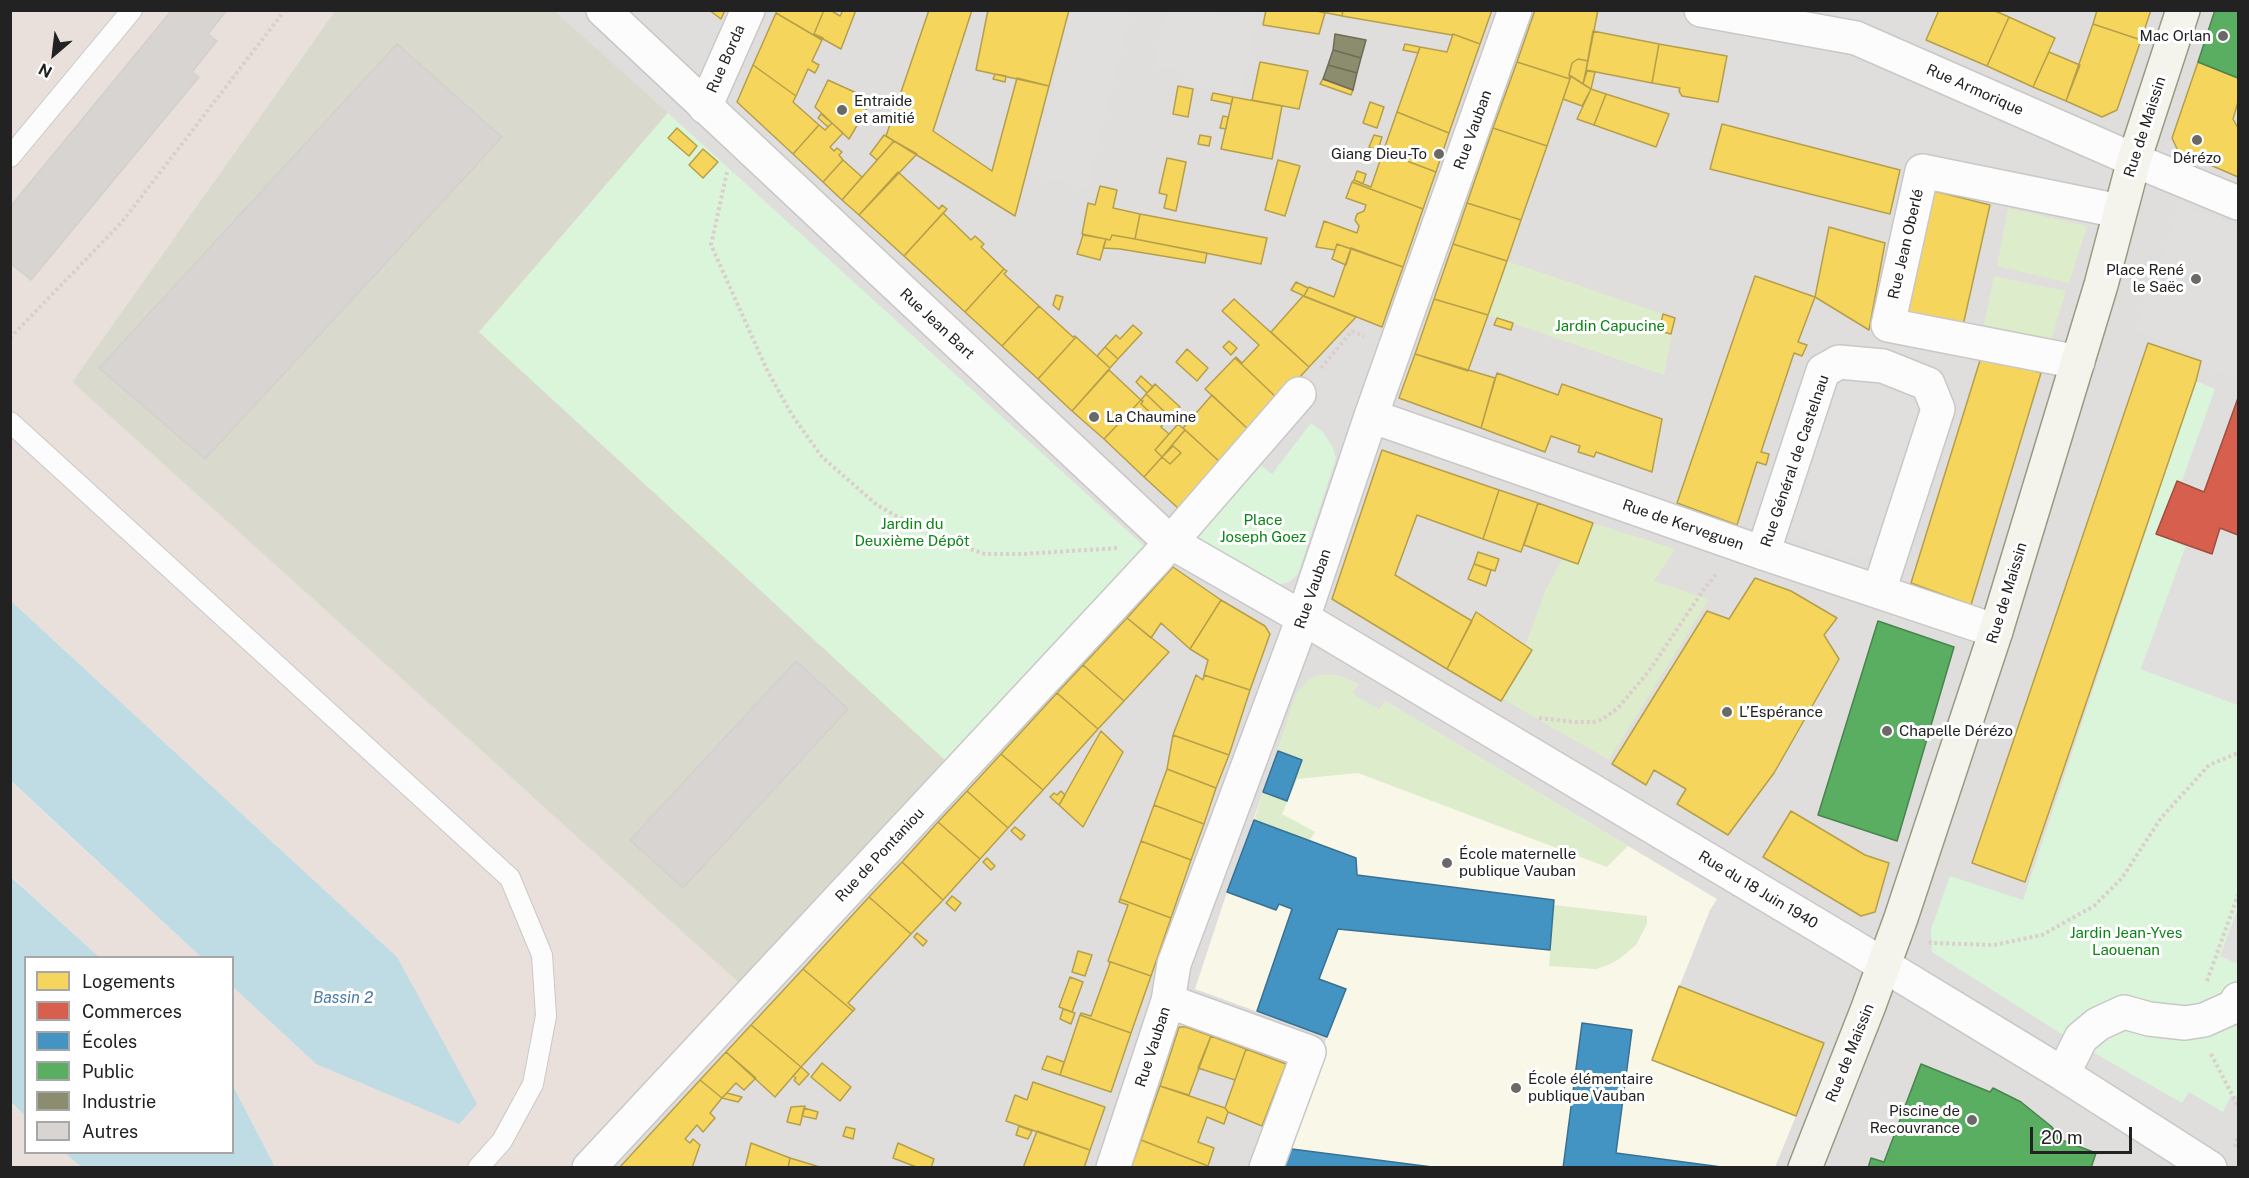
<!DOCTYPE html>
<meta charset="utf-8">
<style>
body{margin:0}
#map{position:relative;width:2249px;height:1178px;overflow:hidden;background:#f0eeeb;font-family:"Public Sans",sans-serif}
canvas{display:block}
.frame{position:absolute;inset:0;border:12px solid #222;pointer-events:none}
.legend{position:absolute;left:24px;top:956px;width:210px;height:198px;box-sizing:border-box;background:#fff;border:2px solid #a7a7a7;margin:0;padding:8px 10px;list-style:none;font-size:18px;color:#222}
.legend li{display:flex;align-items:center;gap:12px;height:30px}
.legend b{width:30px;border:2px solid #a7a7a7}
.north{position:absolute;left:24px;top:24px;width:60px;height:60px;-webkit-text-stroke:4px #fff;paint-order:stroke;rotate:208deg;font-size:16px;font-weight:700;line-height:24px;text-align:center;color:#222}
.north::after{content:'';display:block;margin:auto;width:21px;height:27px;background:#222;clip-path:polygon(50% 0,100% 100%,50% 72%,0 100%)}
.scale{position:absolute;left:2030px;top:1127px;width:102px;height:27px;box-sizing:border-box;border:3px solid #222;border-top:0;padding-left:8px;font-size:18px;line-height:21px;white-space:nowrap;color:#222;-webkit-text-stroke:4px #fff;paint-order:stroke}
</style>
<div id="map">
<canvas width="2249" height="1178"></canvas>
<div class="frame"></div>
<ul class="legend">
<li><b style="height:16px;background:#f6d55c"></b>Logements</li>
<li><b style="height:16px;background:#d6604d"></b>Commerces</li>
<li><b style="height:16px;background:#4393c3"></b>Écoles</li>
<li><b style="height:16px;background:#5aae61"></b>Public</li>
<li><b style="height:16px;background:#8c8c6e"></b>Industrie</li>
<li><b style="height:16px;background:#d7d4d2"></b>Autres</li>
</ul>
<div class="north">N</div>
<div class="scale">20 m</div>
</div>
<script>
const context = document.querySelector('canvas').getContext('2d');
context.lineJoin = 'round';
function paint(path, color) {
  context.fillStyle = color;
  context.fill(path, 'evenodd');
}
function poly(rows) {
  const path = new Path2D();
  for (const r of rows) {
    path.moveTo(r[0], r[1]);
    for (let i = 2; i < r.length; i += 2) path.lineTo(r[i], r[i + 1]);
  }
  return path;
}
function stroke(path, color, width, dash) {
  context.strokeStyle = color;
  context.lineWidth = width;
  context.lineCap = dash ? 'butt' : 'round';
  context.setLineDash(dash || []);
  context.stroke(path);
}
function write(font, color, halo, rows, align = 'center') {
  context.font = font + ' "Public Sans",sans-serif';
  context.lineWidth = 6;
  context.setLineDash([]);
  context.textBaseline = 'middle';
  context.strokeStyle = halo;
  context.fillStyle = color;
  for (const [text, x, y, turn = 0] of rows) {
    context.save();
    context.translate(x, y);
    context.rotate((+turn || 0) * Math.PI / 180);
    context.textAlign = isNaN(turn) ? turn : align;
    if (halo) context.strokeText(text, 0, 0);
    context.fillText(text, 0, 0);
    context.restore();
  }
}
paint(poly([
 [555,11,2238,11,2238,1167,574,1167,479,332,668,114]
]), '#dfdedc');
paint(poly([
 [1320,675,1336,675,1358,684,1352,694,1379,710,1385,701,1717,899,1710,910,1665,1022,1652,1060,1796,1116,1775,1167,1277,1167,1327,1037,1195,989,1229,886,1278,751,1307,681]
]), '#f8f7e8');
paint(poly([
 [10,11,335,11,72,382,744,987,574,1167,275,1167,233,1086,233,987,316,1064,397,957,11,601],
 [10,781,201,957,99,957,11,876],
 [10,1102,25,1116,26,1152,65,1153,81,1167,11,1167]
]), '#eae0db');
paint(poly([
 [335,11,555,11,668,113,479,332,945,760,744,987,72,382]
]), '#d9d9cd');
paint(poly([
 [2008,208,2087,226,2069,283,1997,266],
 [1507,261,1675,318,1664,375,1488,315],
 [1994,276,2066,291,2049,347,1982,334],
 [1593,523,1675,549,1654,581,1709,599,1609,760,1503,699,1532,651,1525,646,1546,589,1562,560,1578,563],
 [1320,675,1336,675,1358,684,1352,694,1379,710,1385,701,1628,846,1607,867,1358,773,1297,779,1282,814,1315,832,1309,841,1254,820,1296,694,1307,681],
 [1554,905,1647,916,1647,924,1636,945,1619,959,1608,965,1596,969,1549,966]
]), '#ddeccb');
paint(poly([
 [668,113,1144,546,945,760,479,332],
 [2196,381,2215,389,2182,481,2177,481,2156,534,2186,546,2141,669,2238,705,2238,1096,2231,1096,2223,1112,2189,1092,2182,1103,2068,1038,1932,952,1931,929,1950,876,2023,900],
 [1311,423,1323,432,1333,448,1336,458,1298,574,1289,582,1277,585,1192,537,1257,462,1272,474]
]), '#daf5da');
paint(poly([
 [1072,11,1132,11,1088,188,1031,174],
 [1164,11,1213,11,1235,15,1236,11,1258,11,1243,94,1197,85,1181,70,1154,65],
 [2180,204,2238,227,2238,379,2203,366,2205,358,2134,331],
 [1851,376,1905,395,1914,400,1919,408,1921,418,1875,554,1868,558,1861,559,1794,536,1788,529,1786,522,1837,380],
 [2220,528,2238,535,2238,705,2141,669,2186,547,2156,534,2212,553],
 [2238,908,2238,964,2220,956]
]), '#e0dfde');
paint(poly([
 [11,601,397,957,477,1104,459,1124,316,1064,233,987,232,958,201,957,11,781],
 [10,876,99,957,26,958,25,1116,11,1102],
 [233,1086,275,1167,81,1167,65,1153,232,1152]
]), '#bfdbe3');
const homes = poly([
 [709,10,725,10,721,19,709,10],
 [777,10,824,10,814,34,823,38,822,40,776,13,777,10],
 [824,10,830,10,840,16,843,10,856,10,841,49,814,34,824,10],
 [929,10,972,10,933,131,992,171,1017,78,1049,86,1015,216,886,136,929,10],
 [988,10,1069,10,1049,86,976,70,988,10],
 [1266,10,1313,10,1325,13,1319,34,1263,25,1266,10],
 [1313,10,1343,10,1342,16,1313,10],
 [1343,10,1492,10,1480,44,1453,34,1452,35,1342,16,1343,10],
 [1535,10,1598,10,1588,61,1578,59,1572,63,1569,75,1570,79,1517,62,1535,10],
 [1939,10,1993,10,2009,17,1987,66,1926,40,1939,10],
 [2097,10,2151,10,2141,40,2093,24,2097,10],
 [776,13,822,40,812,61,819,65,815,73,808,69,796,96,753,65,776,13],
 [2009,17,2055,38,2033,87,1987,66,2009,17],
 [2093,24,2141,40,2117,110,2102,117,2066,101,2093,24],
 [1593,31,1659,44,1652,83,1586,70,1593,31],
 [1453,34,1480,44,1449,133,1397,112,1420,47,1447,52,1453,34],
 [1405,44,1420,47,1418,53,1403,50,1405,44],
 [1659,44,1727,56,1718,102,1682,96,1679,91,1680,88,1652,83,1659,44],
 [2049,52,2080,65,2066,101,2033,87,2049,52],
 [1578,59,1588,61,1583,84,1569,75,1572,63,1578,59],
 [1260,62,1308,71,1299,109,1252,100,1260,62],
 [1517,62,1570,79,1547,146,1493,128,1517,62],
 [2198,62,2238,78,2238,102,2233,119,2238,128,2238,177,2178,151,2172,138,2198,62],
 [753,65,796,96,793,102,819,125,793,154,737,102,753,65],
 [1587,71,1595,72,1591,89,1583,84,1587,71],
 [995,74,1006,76,1005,82,993,79,995,74],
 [1571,76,1591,89,1582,106,1563,99,1571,76],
 [1323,79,1353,90,1351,95,1320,84,1323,79],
 [828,80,872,100,849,139,815,107,828,80],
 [1178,86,1193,89,1188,117,1173,114,1178,86],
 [1591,89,1606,94,1594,125,1577,119,1591,89],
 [1213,93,1233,97,1231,104,1211,100,1213,93],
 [1606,94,1669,114,1656,147,1594,125,1606,94],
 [1233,97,1282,106,1272,159,1221,149,1233,97],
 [1370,102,1384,107,1377,128,1363,123,1370,102],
 [1397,112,1449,133,1436,172,1383,152,1397,112],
 [821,114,832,123,828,127,818,118,821,114],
 [1223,116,1228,117,1226,129,1220,128,1223,116],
 [832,123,843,133,830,147,834,151,837,148,842,152,839,155,843,160,823,182,793,154,819,125,825,130,832,123],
 [1722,124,1900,170,1890,214,1710,169,1722,124],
 [677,128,697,146,689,156,668,138,677,128],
 [1493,128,1547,146,1521,220,1467,203,1493,128],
 [884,135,894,141,877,160,870,154,884,135],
 [1200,135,1211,137,1209,146,1198,144,1200,135],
 [1374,135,1382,137,1378,150,1369,147,1374,135],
 [894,141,917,154,859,215,842,200,894,141],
 [703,149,718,162,703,178,689,165,703,149],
 [1383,152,1436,172,1423,209,1352,182,1354,180,1371,187,1383,152],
 [1167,158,1186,162,1176,211,1164,208,1167,195,1159,193,1167,158],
 [843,160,862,177,842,200,823,182,843,160],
 [1278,160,1300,166,1285,216,1265,210,1278,160],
 [1357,171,1366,174,1363,184,1354,180,1357,171],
 [898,172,939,209,942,205,947,209,904,256,859,215,898,172],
 [1352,182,1423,209,1403,267,1337,244,1335,250,1316,247,1324,221,1357,233,1359,226,1355,220,1357,214,1364,211,1366,205,1346,198,1352,182],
 [1100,186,1117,190,1113,208,1140,214,1135,239,1112,235,1110,240,1082,234,1088,203,1095,205,1100,186],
 [1934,191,1990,205,1962,330,1906,318,1934,191],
 [1467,203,1521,220,1507,261,1453,244,1467,203],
 [943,213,971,240,975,236,984,244,981,247,1004,269,965,312,904,256,943,213],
 [1140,214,1267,238,1261,264,1135,239,1140,214],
 [1829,227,1885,243,1869,330,1815,297,1829,227],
 [1083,235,1106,239,1100,260,1077,254,1083,235],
 [1112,235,1135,239,1207,253,1205,263,1120,249,1103,248,1106,239,1110,240,1112,235],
 [1337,244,1351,249,1346,265,1332,259,1337,244],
 [1453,244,1507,261,1488,315,1434,299,1453,244],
 [1351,248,1403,267,1382,327,1304,296,1309,287,1334,297,1351,248],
 [1004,269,1007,271,1004,274,1039,306,1002,346,965,312,1004,269],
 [1755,276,1815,297,1798,342,1807,345,1802,356,1794,353,1761,452,1769,454,1766,465,1757,462,1737,525,1677,503,1755,276],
 [1296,282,1308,288,1304,296,1291,290,1296,282],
 [1056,295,1063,297,1059,310,1053,305,1056,295],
 [1303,296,1356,317,1309,367,1271,332,1303,296],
 [1234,299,1309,367,1279,400,1235,358,1236,357,1242,363,1259,345,1222,311,1234,299],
 [1434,299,1488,315,1468,371,1415,354,1434,299],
 [1039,306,1073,337,1075,336,1076,337,1038,379,1002,346,1039,306],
 [1663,314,1675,318,1671,334,1659,331,1663,314],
 [1497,318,1513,323,1511,330,1494,325,1497,318],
 [1133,325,1142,333,1118,359,1105,347,1116,335,1120,339,1133,325],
 [1076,337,1110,368,1072,411,1038,379,1076,337],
 [1229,341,1237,348,1231,355,1223,347,1229,341],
 [2148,343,2201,361,2196,381,2025,882,1972,863,2148,343],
 [1105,347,1118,359,1110,368,1097,356,1105,347],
 [1187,349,1208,368,1197,381,1176,362,1187,349],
 [1415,354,1495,378,1481,428,1399,398,1415,354],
 [1982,354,2041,373,1971,605,1911,583,1982,354],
 [1235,358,1279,400,1250,431,1205,389,1235,358],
 [1109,370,1141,400,1104,439,1072,411,1109,370],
 [1497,373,1558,395,1562,384,1662,419,1652,472,1596,452,1594,457,1578,452,1580,446,1551,436,1545,452,1481,428,1497,373],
 [1141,376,1153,387,1147,393,1136,382,1141,376],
 [1155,384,1180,407,1170,417,1146,394,1155,384],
 [1146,394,1170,417,1163,424,1141,404,1143,401,1141,400,1146,394],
 [1212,395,1250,431,1221,463,1183,428,1212,395],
 [1141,400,1143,401,1141,404,1163,424,1161,427,1169,434,1155,450,1162,457,1144,477,1104,439,1141,400],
 [1178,424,1185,430,1162,457,1155,450,1178,424],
 [1185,430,1221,463,1179,509,1144,477,1162,457,1170,464,1181,453,1172,445,1185,430],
 [1173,446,1181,453,1170,464,1162,457,1173,446],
 [1382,450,1499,490,1483,539,1417,515,1395,575,1472,621,1447,669,1332,599,1382,450],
 [1499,490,1538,503,1521,552,1483,539,1499,490],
 [1538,503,1593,523,1578,564,1524,545,1538,503],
 [1478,552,1499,559,1495,571,1474,564,1478,552],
 [1474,564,1491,570,1486,586,1468,579,1474,564],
 [1173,567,1221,600,1190,649,1161,623,1151,638,1127,618,1173,567],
 [1755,578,1791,591,1837,618,1824,635,1839,659,1774,773,1728,835,1677,804,1686,789,1654,770,1646,785,1612,764,1707,611,1729,619,1755,578],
 [1221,600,1265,626,1270,634,1250,690,1204,675,1208,660,1190,649,1221,600],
 [1476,612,1532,650,1501,701,1447,669,1476,612],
 [1127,618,1169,652,1124,701,1083,665,1127,618],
 [1083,665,1124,701,1098,729,1057,693,1083,665],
 [1196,675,1203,680,1204,675,1250,690,1229,755,1173,735,1196,675],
 [1057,693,1098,729,1043,790,1001,754,1057,693],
 [1101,731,1123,752,1083,827,1059,805,1101,731],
 [1173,735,1229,755,1216,788,1167,769,1173,735],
 [1001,754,1043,790,1008,828,967,791,1001,754],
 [1167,769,1216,788,1204,824,1154,805,1167,769],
 [967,791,1008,828,980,859,938,822,967,791],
 [1061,791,1065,795,1059,805,1050,797,1054,793,1057,795,1061,791],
 [1154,805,1204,824,1191,860,1141,841,1154,805],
 [1791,811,1865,855,1889,863,1875,912,1861,916,1763,857,1791,811],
 [938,822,980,859,943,900,902,862,938,822],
 [1015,827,1025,835,1021,840,1011,831,1015,827],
 [1141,841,1191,860,1171,918,1120,899,1141,841],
 [987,858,995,866,991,870,983,862,987,858],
 [902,862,943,900,911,934,869,897,902,862],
 [952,896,961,903,955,911,946,903,952,896],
 [869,897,911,934,848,1003,855,1009,853,1011,803,969,869,897],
 [1120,899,1171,918,1151,976,1108,961,1128,905,1119,902,1120,899],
 [917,933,927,941,923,946,914,937,917,933],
 [1078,951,1092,955,1085,976,1072,972,1078,951],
 [1108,961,1151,976,1131,1033,1080,1015,1081,1013,1091,1016,1110,963,1108,961],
 [803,969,853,1011,801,1067,751,1025,803,969],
 [1070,977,1083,982,1072,1012,1059,1007,1070,977],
 [1679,986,1824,1043,1796,1116,1652,1060,1679,986],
 [1063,1009,1075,1013,1071,1024,1060,1019,1063,1009],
 [1080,1015,1131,1033,1111,1092,1060,1075,1080,1015],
 [751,1025,801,1067,775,1097,726,1052,751,1025],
 [1179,1027,1186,1027,1211,1036,1189,1095,1160,1086,1179,1027],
 [1211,1036,1246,1049,1235,1080,1198,1068,1211,1036],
 [1246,1049,1286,1064,1262,1126,1228,1112,1225,1108,1246,1049],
 [726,1052,756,1078,744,1090,736,1083,722,1098,700,1080,726,1052],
 [1047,1056,1064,1062,1060,1075,1042,1069,1047,1056],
 [822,1063,851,1087,840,1101,811,1077,822,1063],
 [801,1067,809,1074,799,1085,794,1080,796,1078,793,1076,801,1067],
 [700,1080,722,1098,710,1113,715,1118,703,1132,697,1125,685,1139,690,1143,693,1139,700,1145,692,1168,619,1168,700,1080],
 [1033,1082,1105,1107,1090,1150,1006,1121,1015,1095,1027,1100,1033,1082],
 [1160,1086,1225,1108,1228,1112,1224,1124,1207,1117,1198,1142,1214,1148,1208,1166,1141,1140,1160,1086],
 [727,1093,742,1097,738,1102,722,1098,727,1093],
 [805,1106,800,1125,787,1122,791,1107,805,1106],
 [804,1108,818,1112,816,1119,802,1116,804,1108],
 [1019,1126,1032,1131,1028,1139,1016,1135,1019,1126],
 [846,1127,855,1129,853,1139,843,1136,846,1127],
 [1037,1131,1090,1150,1084,1168,1023,1168,1037,1131],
 [1141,1140,1208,1166,1207,1168,1131,1168,1141,1140],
 [751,1143,790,1158,788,1168,745,1168,751,1143],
 [898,1143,934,1159,931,1168,919,1168,893,1158,898,1143],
 [790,1158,823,1168,788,1168,790,1158]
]);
paint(homes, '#f6d55c');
stroke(homes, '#b69f4b', 1.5);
const shops = poly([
 [2238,398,2238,535,2220,528,2212,554,2156,534,2177,481,2204,492,2238,398]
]);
paint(shops, '#d6604d');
stroke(shops, '#a04d40', 1.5);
const schools = poly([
 [1278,751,1302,760,1287,801,1263,792,1278,751],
 [1254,820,1356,858,1357,875,1554,900,1550,950,1338,929,1319,979,1346,989,1327,1037,1257,1011,1292,909,1279,904,1276,910,1227,892,1254,820],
 [1582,1023,1632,1030,1616,1153,1729,1168,1563,1168,1582,1023],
 [1284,1148,1440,1168,1277,1168,1284,1148]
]);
paint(schools, '#4393c3');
stroke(schools, '#397193', 1.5);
const public = poly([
 [2215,10,2238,10,2238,78,2198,62,2215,10],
 [1878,621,1954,647,1897,841,1818,815,1878,621],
 [1921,1064,1990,1092,1993,1088,2021,1102,2052,1127,2059,1139,2096,1153,2091,1168,1868,1168,1871,1158,1884,1162,1921,1064]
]);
paint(public, '#5aae61');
stroke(public, '#49844e', 1.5);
const industry = poly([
 [1335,34,1366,40,1361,58,1333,50,1335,34],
 [1333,50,1361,58,1357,73,1328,65,1333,50],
 [1328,65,1357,73,1353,90,1323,79,1328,65]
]);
paint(industry, '#8c8c6e');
stroke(industry, '#6c6c57', 1.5);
const building = poly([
 [172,10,227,10,208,34,217,41,192,72,199,77,31,280,10,263,10,207,172,10],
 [397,44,502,137,205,459,99,368,397,44],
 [796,661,848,709,683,888,630,840,796,661]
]);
paint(building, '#d7d4d2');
stroke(building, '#d3d0cc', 1.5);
const lane = poly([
 [10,157,132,10],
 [10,422,510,878,542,955,546,1016,533,1084,502,1141,478,1168]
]);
const street = poly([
 [603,10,1169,541,1303,618,1844,941,2063,1074,2210,1168],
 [1701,10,1856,38,2134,160,2238,203],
 [705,107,748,10],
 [2078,362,1888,325,1922,171,2119,211],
 [1371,416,1763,553,1996,631],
 [1763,553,1823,371,1839,362,1883,366,1928,384,1938,409,1879,591],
 [1168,1001,1309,1052,1266,1168],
 [2063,1074,2081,1038,2098,1024,2124,1012,2149,1019,2185,1023,2204,1020,2233,1007,2238,999],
 [589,1168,1156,559,1299,394],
 [1113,1168,1168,1001,1174,964,1303,618,1371,416,1515,10]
]);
const secondary = poly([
 [1805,1168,1868,1008,1901,918,1996,631,2101,285,2134,160,2183,10]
]);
stroke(lane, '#c9c8c7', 22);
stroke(street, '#c9c8c7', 36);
stroke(secondary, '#999a82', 36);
stroke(poly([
 [727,172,711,245,767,370,792,415,822,457,877,505,930,535,985,554,1023,554,1118,548],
 [10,338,122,222,285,10],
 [1321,368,1352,331,1364,336],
 [1539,718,1575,722,1594,722,1603,719,1618,708,1649,671,1702,592,1717,573],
 [1929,941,1931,943,1994,945,2042,935,2094,906,2122,878,2161,818,2209,765,2238,753],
 [2207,981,2238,895],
 [2211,1054,2238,1106],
 [2235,1147,2238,1135]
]), '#dccecd', 4, [3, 3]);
stroke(lane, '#fdfcfc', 20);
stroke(street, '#fdfcfc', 33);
stroke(secondary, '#f4f4ed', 33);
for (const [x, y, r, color] of [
 [2223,36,6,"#6a6968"],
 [842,110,6,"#6a6968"],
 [2197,140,6,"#6a6968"],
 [1439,154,6,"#6a6968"],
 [2196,279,6,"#6a6968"],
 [1094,417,6,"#6a6968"],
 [1727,712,6,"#6a6968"],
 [1887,731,6,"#6a6968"],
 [1447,863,6,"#6a6968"],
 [1516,1088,6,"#6a6968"],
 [1972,1120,6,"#6a6968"]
]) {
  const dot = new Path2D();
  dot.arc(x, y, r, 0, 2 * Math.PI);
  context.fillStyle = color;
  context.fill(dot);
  stroke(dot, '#fff', 2);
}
write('15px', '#222', '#fff', [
 ["Mac Orlan",2211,36,"right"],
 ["Entraide",854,101],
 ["et amitié",854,118],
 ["Giang Dieu-To",1427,154,"right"],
 ["Dérézo",2197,158,"center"],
 ["Place René",2184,270,"right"],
 ["le Saëc",2184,287,"right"],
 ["La Chaumine",1106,417],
 ["L’Espérance",1739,712],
 ["Chapelle Dérézo",1899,731],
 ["École maternelle",1459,854],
 ["publique Vauban",1459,871],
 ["École élémentaire",1528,1079],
 ["publique Vauban",1528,1096],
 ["Piscine de",1960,1111,"right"],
 ["Recouvrance",1960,1128,"right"]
], 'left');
write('15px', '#222', '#fff', [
 ["Rue Borda",726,59,-66],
 ["Rue Armorique",1975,90,24],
 ["Rue de Maissin",2145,127,-72],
 ["Rue Vauban",1473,130,-70],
 ["Rue Jean Oberlé",1906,244,-77],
 ["Rue Jean Bart",937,324,43],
 ["Rue Général de Castelnau",1795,461,-71],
 ["Rue de Kerveguen",1683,525,19],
 ["Rue Vauban",1313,589,-71],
 ["Rue de Maissin",2007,593,-73],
 ["Rue de Pontaniou",880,855,-47],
 ["Rue du 18 Juin 1940",1758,890,31],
 ["Rue Vauban",1153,1047,-72],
 ["Rue de Maissin",1850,1053,-68]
]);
write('15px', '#0c8416', '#fff', [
 ["Jardin Capucine",1610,326],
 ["Place",1263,520],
 ["Joseph Goez",1263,537],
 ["Jardin du",912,524],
 ["Deuxième Dépôt",912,541],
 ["Jardin Jean-Yves",2126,933],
 ["Laouenan",2126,950]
]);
write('italic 16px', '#4a7aab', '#fff', [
 ["Bassin 2",343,998]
]);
</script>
